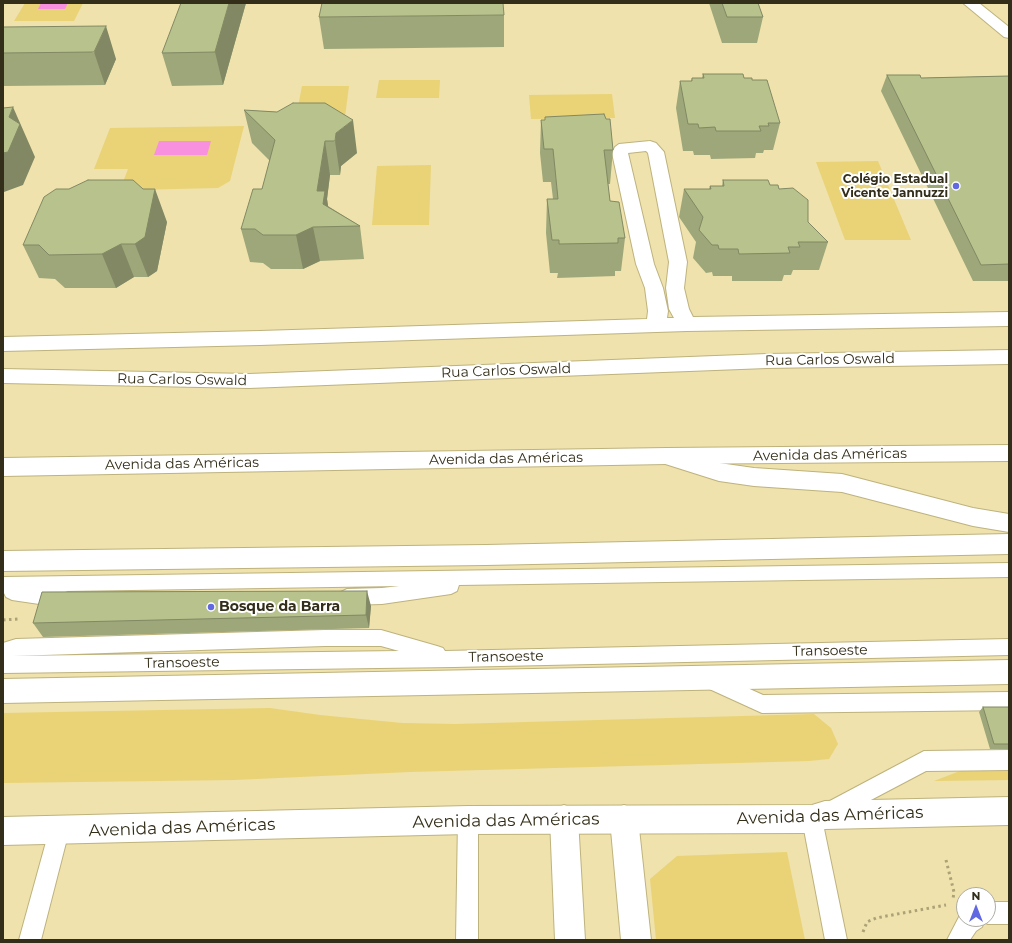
<!DOCTYPE html>
<meta charset="utf-8">
<style>
body{margin:0}
#map{position:relative;width:1012px;height:943px;overflow:hidden;background:#efe2ac;font-family:Montserrat,sans-serif}
canvas{display:block}
.frame{position:absolute;inset:0;border:4px solid #332e19;pointer-events:none}
.north{position:absolute;left:956px;top:887px;width:40px;height:40px;box-sizing:border-box;background:#fff;border:1px solid #adaba3;border-radius:50%;rotate:0deg;font-size:11px;font-weight:700;line-height:16px;text-align:center;color:#332e19}
.north::after{content:'';display:block;margin:auto;width:14px;height:18px;background:#6268e1;clip-path:polygon(50% 0,100% 100%,50% 72%,0 100%)}
</style>
<div id="map">
<canvas width="1012" height="943"></canvas>
<div class="frame"></div>
<div class="north">N</div>
</div>
<script>
const context = document.querySelector('canvas').getContext('2d');
context.lineJoin = 'round';
function paint(path, color) {
  context.fillStyle = color;
  context.fill(path, 'evenodd');
}
function poly(rows) {
  const path = new Path2D();
  for (const r of rows) {
    path.moveTo(r[0], r[1]);
    for (let i = 2; i < r.length; i += 2) path.lineTo(r[i], r[i + 1]);
  }
  return path;
}
function stroke(path, color, width, dash) {
  context.strokeStyle = color;
  context.lineWidth = width;
  context.lineCap = dash ? 'butt' : 'round';
  context.setLineDash(dash || []);
  context.stroke(path);
}
function write(font, color, halo, rows, align = 'center') {
  context.font = font + ' Montserrat,sans-serif';
  context.lineWidth = 4;
  context.setLineDash([]);
  context.textBaseline = 'middle';
  context.strokeStyle = halo;
  context.fillStyle = color;
  for (const [text, x, y, turn = 0] of rows) {
    context.save();
    context.translate(x, y);
    context.rotate((+turn || 0) * Math.PI / 180);
    context.textAlign = isNaN(turn) ? turn : align;
    if (halo) context.strokeText(text, 0, 0);
    context.fillText(text, 0, 0);
    context.restore();
  }
}
paint(poly([
 [25,3,83,3,74,21,14,21],
 [379,80,440,80,439,98,376,98],
 [302,86,349,86,345,117,296,117],
 [612,94,615,118,531,119,529,95],
 [244,126,230,181,218,188,132,190,123,182,128,169,94,169,110,128],
 [878,161,911,240,845,240,816,162],
 [431,165,429,225,372,225,377,166],
 [270,708,320,715,402,723,455,724,814,714,831,728,838,744,829,759,809,761,410,772,234,780,3,783,3,713],
 [1009,768,1009,780,934,781,965,769],
 [787,852,805,940,656,940,650,879,677,856]
]), '#e9d376');
paint(poly([
 [41,3,68,3,65,9,38,9],
 [159,141,211,141,207,155,154,155]
]), '#f890df');
const service = poly([
 [1009,563,1009,577,459,585,457,591,451,594,382,604,347,605,341,602,338,597,341,592,347,589,382,588,399,586,65,591,68,592,71,597,68,602,62,605,46,605,12,600,6,597,3,591,3,577,1009,563],
 [325,630,381,630,437,646,443,648,445,651,1009,639,1009,655,454,667,3,673,3,643,16,639,325,630],
 [325,646,381,646,399,651,12,656,325,646],
 [712,672,763,695,1009,692,1009,710,762,713,705,687,703,681,705,675,712,672],
 [1009,750,1009,770,926,771,833,820,826,817,823,810,826,803,924,751,1009,750],
 [812,809,819,812,822,819,847,940,825,940,802,819,805,812,812,809],
 [468,810,475,813,478,820,478,940,456,940,458,820,461,813,468,810],
 [59,821,66,824,69,831,41,940,19,940,49,831,52,824,59,821],
 [988,902,1009,902,1009,924,988,924,984,922,982,927,976,931,970,940,947,940,960,915,964,913,964,919,988,919,988,902]
]);
const minor = poly([
 [650,141,656,143,664,152,687,262,684,288,689,309,693,317,1009,312,1009,326,687,331,260,345,3,351,3,337,260,331,647,319,648,311,645,288,636,264,612,153,615,147,619,144,650,141],
 [646,151,648,153,669,262,666,288,669,309,674,318,667,318,668,311,663,288,654,264,628,153,646,151],
 [1009,350,1009,364,767,368,249,388,3,383,3,369,249,374,767,354,1009,350],
 [564,805,574,809,578,819,585,940,555,940,550,819,554,809,564,805],
 [624,805,634,809,638,819,651,940,621,940,610,819,614,809,624,805]
]);
const tertiary = poly([
 [963,3,979,3,1009,27,1009,38,1004,37,963,3]
]);
const secondary = poly([
 [1009,445,1009,461,667,464,3,476,3,458,667,448,1009,445],
 [1009,797,1009,825,825,829,812,833,468,834,3,845,3,817,468,806,812,805,825,801,1009,797]
]);
const trunk = poly([
 [667,448,719,463,754,468,842,474,973,508,1009,514,1009,532,973,526,842,492,754,486,719,481,659,462,656,456,659,450,667,448],
 [1009,534,1009,554,486,565,3,571,3,551,486,545,1009,534],
 [1009,660,1009,684,3,703,3,679,1009,660]
]);
stroke(service, '#beb27d', 2);
stroke(minor, '#beb27d', 2);
stroke(tertiary, '#beb27d', 2);
stroke(secondary, '#beb27d', 2);
stroke(trunk, '#beb27d', 2);
stroke(poly([
 [3,620,18,619],
 [946,860,954,892,953,899],
 [863,932,867,922,876,918,946,905]
]), '#aca277', 3, [2.5, 3.5]);
paint(service, '#fff');
paint(minor, '#fff');
paint(tertiary, '#fff');
paint(secondary, '#fff');
paint(trunk, '#fff');
paint(poly([
 [246,3,223,85,172,86,162,53],
 [709,3,758,3,763,17,757,43,722,43],
 [504,15,504,47,324,49,319,17],
 [3,27,116,59,105,85,3,86],
 [703,74,744,78,752,80,780,123,773,150,764,150,763,153,756,153,755,158,711,159,710,155,694,155,693,151,683,151,676,108,680,81,691,81,692,78,702,78],
 [887,75,921,78,1009,76,1009,281,973,281,881,91],
 [244,110,277,112,357,153,341,166,340,175,330,175,327,199,328,206,360,226,364,259,320,261,303,269,271,269,263,263,250,262,241,229,262,189,270,161,252,143],
 [545,117,613,150,610,184,608,184,610,201,625,238,621,271,615,271,615,276,557,278,558,273,550,273,546,233,547,199,553,199,551,182,543,182,540,153,541,120,545,120],
 [723,180,770,185,779,189,808,222,828,242,819,270,793,270,791,275,784,275,782,281,732,281,732,276,713,276,712,272,706,273,693,258,696,242,679,217,684,189,709,189,710,186,722,186],
 [167,222,157,271,148,277,134,277,116,288,65,288,55,279,39,278,23,245],
 [371,606,369,628,43,637,33,623],
 [983,707,1009,707,1009,749,990,749,979,712]
]), '#9ea779');
paint(poly([
 [229,3,246,3,223,85,215,52],
 [106,26,116,59,105,85,94,52],
 [13,107,35,157,23,185,4,192,3,194,3,153,9,117],
 [353,120,357,153,341,166,340,175,335,141,336,133],
 [325,141,330,175,327,199,331,225,317,191],
 [155,189,167,222,157,271,148,277,135,244],
 [313,227,320,261,303,269,296,235],
 [121,244,134,277,116,288,102,254],
 [367,591,371,606,369,628,366,615]
]), '#818863');
const building = poly([
 [181,3,229,3,215,52,162,53,181,3],
 [322,3,503,3,504,15,319,17,322,3],
 [722,3,758,3,763,17,727,17,722,3],
 [106,26,94,52,3,53,3,27,106,26],
 [703,74,743,74,744,78,752,78,752,80,767,80,780,123,768,123,769,126,759,126,761,131,716,131,715,127,699,128,698,124,688,124,680,81,692,81,692,78,704,78,703,74],
 [887,75,920,75,921,78,1009,76,1009,264,981,265,887,75],
 [293,103,325,103,353,120,336,133,335,141,325,141,317,191,325,191,323,204,360,226,313,227,296,235,263,235,255,229,241,229,253,189,262,189,275,140,244,110,277,112,293,103],
 [13,107,9,117,20,124,8,152,3,153,3,108,13,107],
 [604,114,606,119,610,119,613,150,604,150,610,201,619,202,625,238,618,238,618,243,559,244,559,240,552,240,547,199,558,199,553,149,544,149,541,120,545,120,545,117,604,114],
 [88,180,133,180,143,189,155,189,145,237,135,244,121,244,102,254,49,255,39,245,23,245,44,197,56,189,69,189,88,180],
 [723,180,768,180,770,185,778,185,779,189,793,188,808,200,808,222,828,242,798,242,800,247,788,247,790,253,739,254,738,249,719,249,718,245,712,245,699,230,703,217,684,189,711,189,710,186,724,186,723,180],
 [367,591,366,615,33,623,42,592,367,591],
 [983,707,1009,707,1009,744,994,744,983,707]
]);
paint(building, '#b8c28d');
stroke(building, '#818863', 1);
for (const [x, y, r, color] of [
 [956,186,4,"#6268e1"],
 [211,607,4,"#6268e1"]
]) {
  const dot = new Path2D();
  dot.arc(x, y, r, 0, 2 * Math.PI);
  context.fillStyle = color;
  context.fill(dot);
  stroke(dot, '#fff', 1.5);
}
write('bold 12px', '#332e19', '#fff', [
 ["Colégio Estadual",948,179],
 ["Vicente Jannuzzi",948,193]
], 'right');
write('14px', '#332e19', '#fff', [
 ["Rua Carlos Oswald",830,360,-1],
 ["Rua Carlos Oswald",506,371,-2],
 ["Rua Carlos Oswald",182,380,1],
 ["Avenida das Américas",830,455,-1],
 ["Avenida das Américas",506,459,-1],
 ["Avenida das Américas",182,464,-1],
 ["Transoeste",830,651,-1],
 ["Transoeste",506,657,-1],
 ["Transoeste",182,663,-1]
]);
write('bold 14px', '#332e19', '#fff', [
 ["Bosque da Barra",219,607]
], 'left');
write('17px', '#332e19', '#fff', [
 ["Avenida das Américas",830,816,-2],
 ["Avenida das Américas",506,821,-1],
 ["Avenida das Américas",182,828,-2]
]);
</script>
